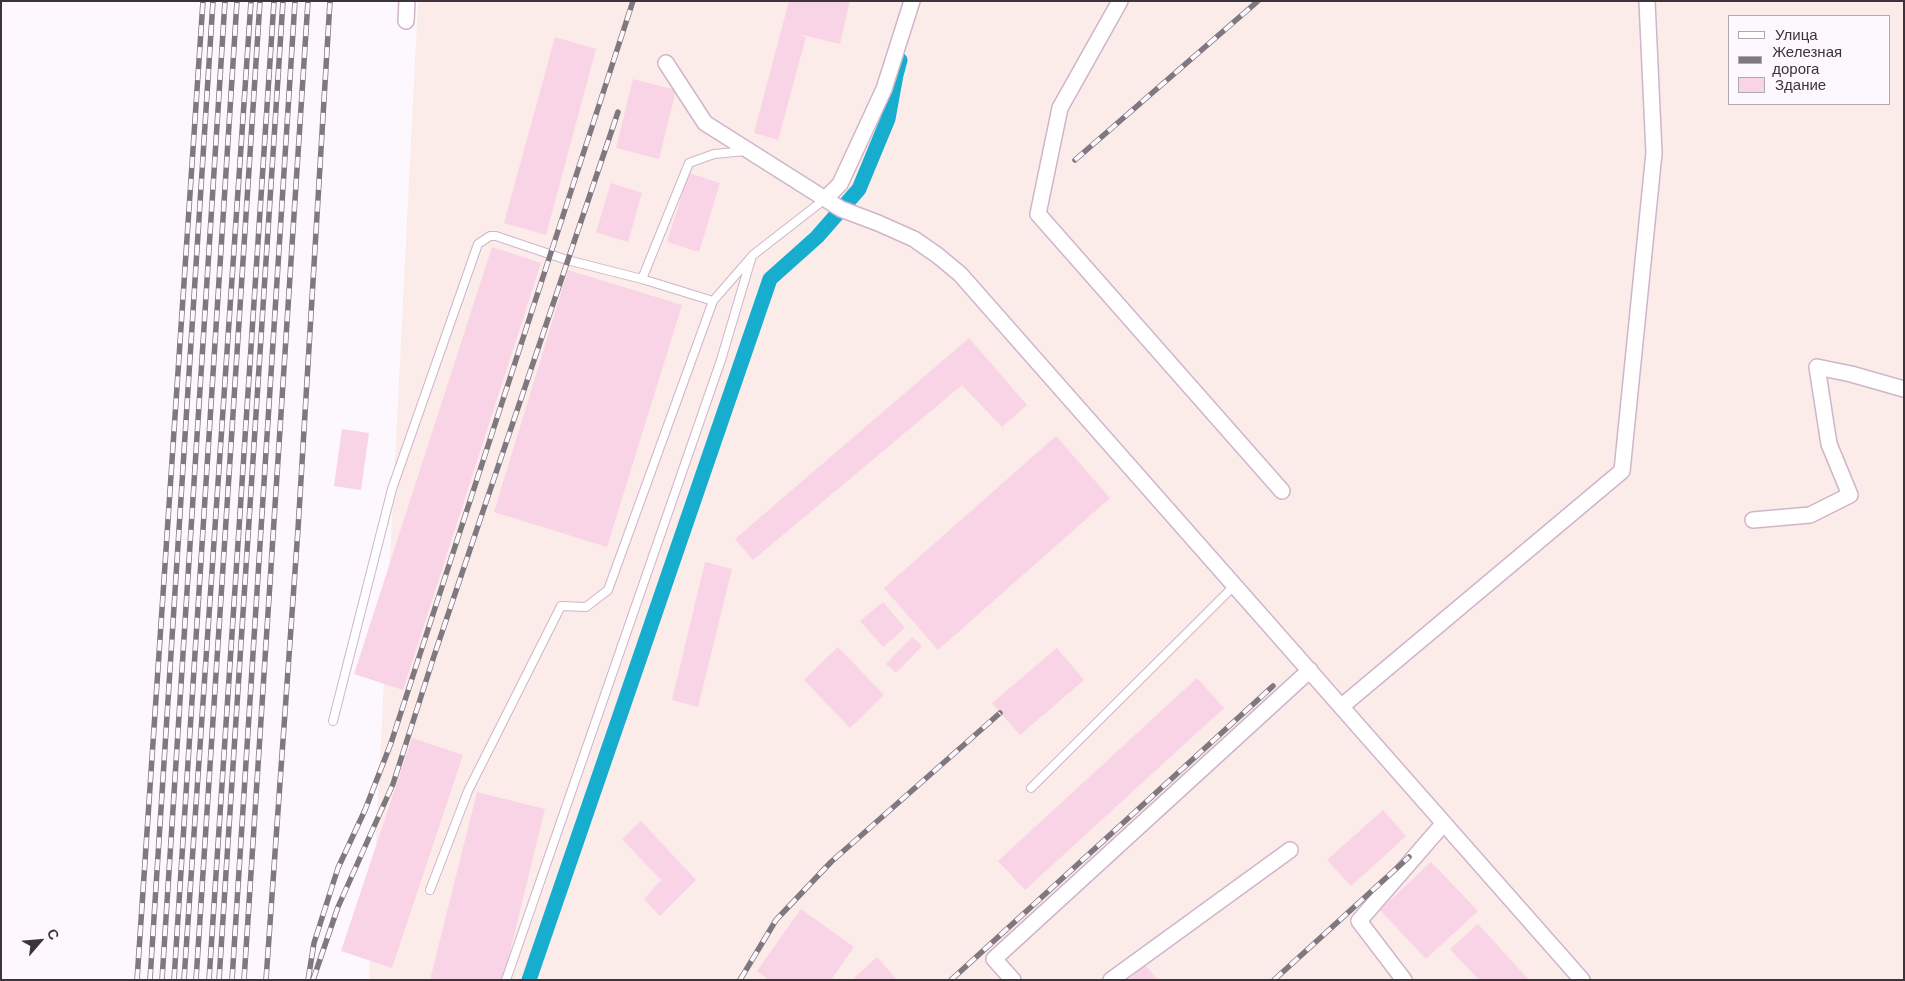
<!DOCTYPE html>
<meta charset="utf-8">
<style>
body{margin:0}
#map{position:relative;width:1905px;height:981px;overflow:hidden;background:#fdf8fd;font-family:Arial,sans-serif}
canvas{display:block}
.frame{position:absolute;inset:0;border:2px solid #3d333c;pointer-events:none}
.legend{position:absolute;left:1728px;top:15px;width:162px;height:90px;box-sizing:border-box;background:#fdf8fd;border:1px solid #b0a9b0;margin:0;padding:6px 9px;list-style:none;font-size:15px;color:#3d333c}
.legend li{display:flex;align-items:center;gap:10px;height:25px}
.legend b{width:25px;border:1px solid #b0a9b0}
.north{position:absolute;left:15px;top:916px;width:50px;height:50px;-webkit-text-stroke:4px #fdf8fd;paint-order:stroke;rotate:63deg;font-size:14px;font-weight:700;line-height:20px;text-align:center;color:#3d333c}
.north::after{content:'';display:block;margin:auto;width:18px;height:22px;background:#3d333c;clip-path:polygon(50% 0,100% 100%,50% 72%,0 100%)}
</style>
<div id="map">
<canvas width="1905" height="981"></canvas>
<div class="frame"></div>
<ul class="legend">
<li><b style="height:6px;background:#fff"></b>Улица</li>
<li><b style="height:6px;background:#80787f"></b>Железная дорога</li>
<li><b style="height:14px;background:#f9d3e6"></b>Здание</li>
</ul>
<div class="north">С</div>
</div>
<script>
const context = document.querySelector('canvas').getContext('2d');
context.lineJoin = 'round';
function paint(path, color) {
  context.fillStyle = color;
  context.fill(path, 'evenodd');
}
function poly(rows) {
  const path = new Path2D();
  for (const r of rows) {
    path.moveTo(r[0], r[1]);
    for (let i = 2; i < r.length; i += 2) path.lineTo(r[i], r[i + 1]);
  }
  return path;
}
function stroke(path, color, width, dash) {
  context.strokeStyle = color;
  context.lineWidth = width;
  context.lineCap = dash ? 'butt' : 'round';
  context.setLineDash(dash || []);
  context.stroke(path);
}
paint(poly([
 [418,1,1904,1,1904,980,369,980],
 [1729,16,1889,16,1889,104,1729,104]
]), '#fcece9');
stroke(poly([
 [529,980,770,279,817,237,859,189,888,119,896,75,900,60]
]), '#16adce', 15);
paint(poly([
 [789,1,850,1,840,44,794,33,806,37,778,140,754,133],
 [555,37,596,49,546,235,504,223],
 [633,79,676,90,659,159,616,148],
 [689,173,720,183,699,252,667,242],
 [611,183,642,193,628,242,596,232],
 [492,247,541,263,403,690,354,674],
 [568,270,682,305,607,547,494,512],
 [969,338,1027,405,1002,427,962,385,753,560,735,539],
 [342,429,369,433,361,490,334,486],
 [1056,436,1110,498,938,650,884,588],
 [705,562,732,569,698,707,672,700],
 [883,602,905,628,883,647,860,621],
 [912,637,922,646,896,673,886,664],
 [838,647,884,695,850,728,804,680],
 [1057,648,1084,680,1020,735,992,703],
 [1197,678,1224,708,1025,890,998,861],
 [412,738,463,755,392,968,341,951],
 [477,792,545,809,503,980,430,980],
 [1383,810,1406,836,1351,886,1327,860],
 [641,821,696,880,660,916,644,899,661,880,622,839],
 [1431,862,1478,911,1426,959,1380,910],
 [801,909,854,947,831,980,769,980,757,971],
 [1478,924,1529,980,1479,980,1450,949],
 [877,957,897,980,856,980,854,978],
 [1145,965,1158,980,1129,980]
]), '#f9d3e6');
const service = poly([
 [713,301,642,279,689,163,714,154,746,151],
 [333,721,392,489,478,244,490,236,496,236,567,260,642,279],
 [1031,788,1235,585],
 [430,890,468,791,561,606,586,607,608,590,713,301,753,255,825,199],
 [506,980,721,360,751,259]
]);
const minor = poly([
 [1120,1,1060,108,1038,214,1282,491],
 [406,21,407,1],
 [666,63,705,123,841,209,878,223,914,239,937,255,960,274,1582,980],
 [825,199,840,184,884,89,912,1],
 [1753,520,1810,515,1850,495,1829,444,1817,367,1851,374,1904,389],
 [1342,706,1622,471,1654,153,1647,1],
 [1013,980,994,959,1310,670],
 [1111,980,1290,850],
 [1404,980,1359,921,1444,823]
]);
stroke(service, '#cfb5cc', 10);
stroke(minor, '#cfb5cc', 18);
stroke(service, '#fff', 8);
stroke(minor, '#fff', 15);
const rail = poly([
 [1075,160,1258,1],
 [137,980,203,1],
 [150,980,213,1],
 [162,980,225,1],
 [174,980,237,1],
 [184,980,251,1],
 [196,980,260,1],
 [209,980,274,1],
 [219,980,283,1],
 [232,980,295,1],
 [244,980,308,1],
 [266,980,298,529,330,1],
 [308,980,314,943,338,868,365,810,391,743,633,1],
 [313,980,338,907,393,784,434,656,618,112],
 [740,980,776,920,831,862,1000,713],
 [951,980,1273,686],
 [1274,980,1409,857]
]);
stroke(rail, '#80787f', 5.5);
stroke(rail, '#fdf8fd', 4, [11]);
</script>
